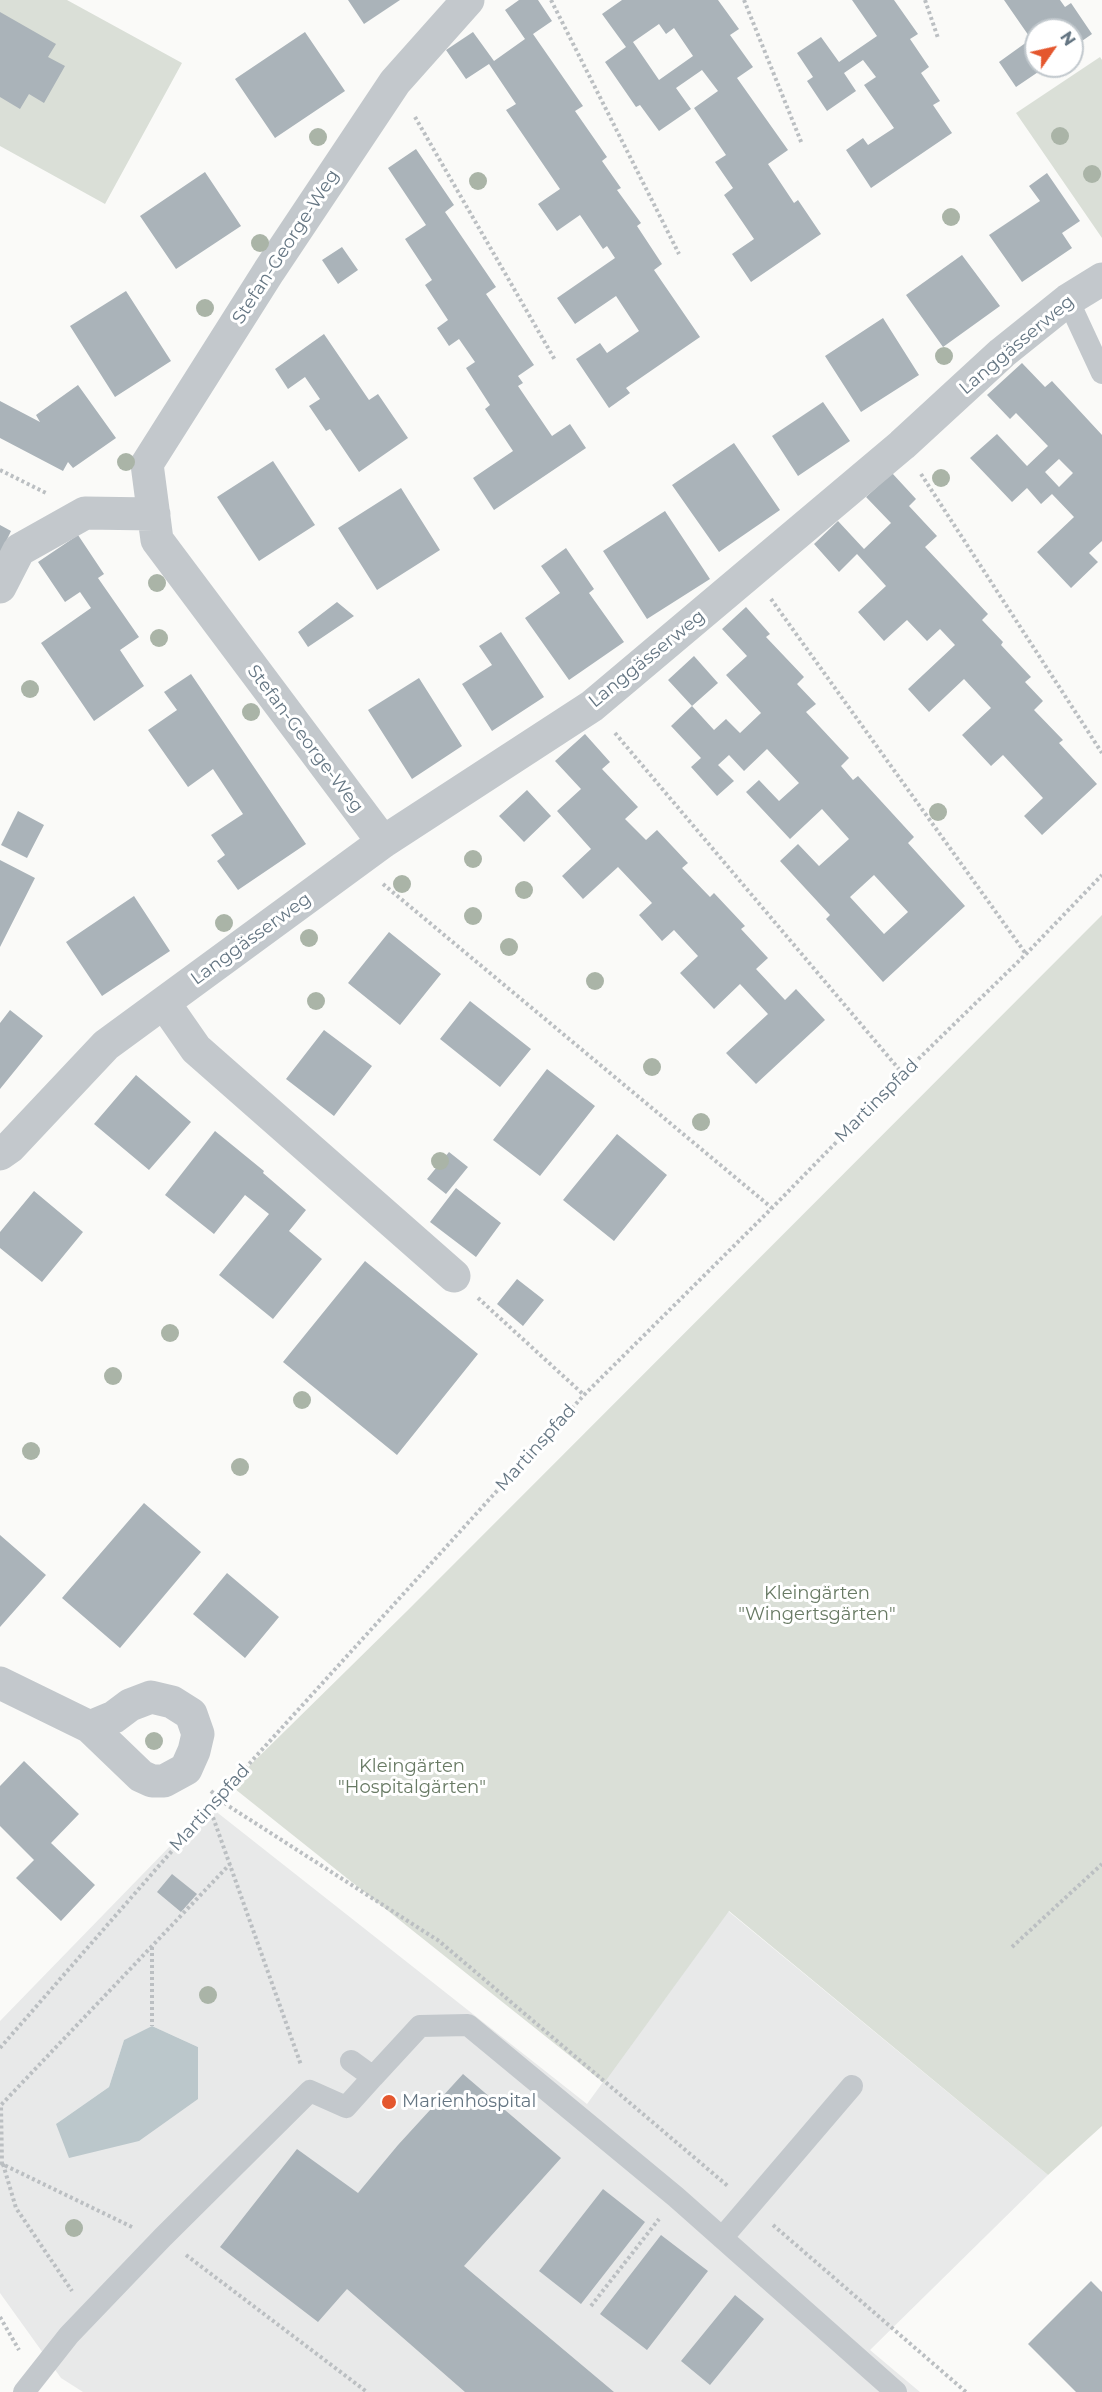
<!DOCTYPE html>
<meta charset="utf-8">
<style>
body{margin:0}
#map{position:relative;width:1102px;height:2392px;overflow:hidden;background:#fafaf8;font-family:Montserrat,sans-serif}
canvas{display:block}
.north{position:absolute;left:1024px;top:18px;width:60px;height:60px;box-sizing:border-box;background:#fff;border:2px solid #c1c8cd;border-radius:50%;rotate:56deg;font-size:16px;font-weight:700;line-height:24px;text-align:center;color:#657683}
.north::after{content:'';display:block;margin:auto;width:21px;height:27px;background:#e4572e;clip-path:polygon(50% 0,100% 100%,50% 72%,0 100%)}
</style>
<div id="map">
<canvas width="1102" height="2392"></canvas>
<div class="north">N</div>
</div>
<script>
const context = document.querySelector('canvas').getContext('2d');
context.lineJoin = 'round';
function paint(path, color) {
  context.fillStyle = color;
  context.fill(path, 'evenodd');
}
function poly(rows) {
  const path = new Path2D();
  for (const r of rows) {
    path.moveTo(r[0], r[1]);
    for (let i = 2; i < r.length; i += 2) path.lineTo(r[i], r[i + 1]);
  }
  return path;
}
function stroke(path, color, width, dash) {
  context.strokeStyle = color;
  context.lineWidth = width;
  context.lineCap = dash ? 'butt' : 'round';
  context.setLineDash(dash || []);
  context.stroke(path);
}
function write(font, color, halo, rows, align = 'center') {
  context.font = font + ' Montserrat,sans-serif';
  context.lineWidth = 6;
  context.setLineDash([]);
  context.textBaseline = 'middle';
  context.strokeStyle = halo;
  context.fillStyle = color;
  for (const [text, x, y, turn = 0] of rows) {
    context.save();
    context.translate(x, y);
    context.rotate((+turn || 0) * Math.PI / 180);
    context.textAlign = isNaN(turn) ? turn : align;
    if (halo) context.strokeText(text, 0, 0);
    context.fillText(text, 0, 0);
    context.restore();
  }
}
paint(poly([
 [209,1806,587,2104,728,1911,1048,2175,870,2350,920,2392,83,2392,61,2378,0,2293,0,2021],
 [152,2026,198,2047,56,2124,109,2087,124,2040]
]), '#e8e9e9');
paint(poly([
 [0,0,67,0,182,63,105,204,0,146],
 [1100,57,1102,60,1102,238,1016,113],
 [1102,915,1102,2126,1048,2175,729,1911,604,2083,230,1785,407,1611]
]), '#dadfd7');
paint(poly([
 [152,2026,198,2047,198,2099,139,2141,69,2158,56,2124,109,2087,124,2040]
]), '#bbc7cb');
paint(poly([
 [348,0,400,0,364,24],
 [519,0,538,0,552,21,533,34,583,106,575,111,607,157,602,161,621,188,617,190,641,223,637,226,662,264,654,270,700,337,626,388,630,393,609,408,576,359,600,343,607,353,639,331,616,296,575,324,557,298,615,258,607,246,603,249,580,215,557,231,538,204,560,189,506,110,516,104,489,64,466,79,446,50,473,32,494,61,525,39,505,10],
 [622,0,718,0,739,29,730,35,753,67,737,78,788,150,768,164,794,203,798,200,821,234,751,282,732,254,754,239,724,195,733,188,715,162,726,155,694,108,718,91,702,70,676,88,691,109,659,131,640,105,636,107,605,62,626,47,602,14],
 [659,24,666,34,674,28,693,56,659,80,633,42],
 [852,0,894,0,918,34,910,39,929,67,921,73,940,101,933,105,952,133,871,188,846,150,863,138,868,145,894,128,864,85,876,77,863,60,844,73,856,91,827,111,807,81,813,77,797,53,821,37,839,62,877,36],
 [1004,0,1060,0,1065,7,1071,3,1092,34,1072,48,1072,30,1036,30,1036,66,1047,66,1016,87,999,62,1031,39],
 [0,12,56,44,48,57,65,66,44,103,29,94,20,109,0,97],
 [305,32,345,91,275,138,235,79],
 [416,149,454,205,445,212,496,287,486,294,534,365,518,376,523,383,518,386,552,436,570,424,586,448,494,510,473,478,513,451,485,409,490,405,466,368,475,362,459,339,449,346,437,328,448,320,425,285,432,280,405,239,426,225,388,168],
 [205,172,241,226,176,269,140,216],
 [1047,173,1080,221,1062,233,1072,248,1022,282,989,235,1040,201,1029,186],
 [342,247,358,270,338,284,322,260],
 [962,255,1000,306,943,347,906,295],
 [126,291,171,361,115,397,70,326],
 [883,318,919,375,861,412,825,356],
 [324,334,369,400,378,394,408,438,359,472,330,429,326,431,309,406,320,399,305,377,288,389,275,369],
 [1022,363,1045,387,1052,381,1102,435,1102,541,1089,553,1098,562,1071,588,1037,552,1074,517,1052,494,1041,504,1027,488,1012,502,970,458,997,434,1027,466,1048,446,1016,413,1010,419,987,395],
 [1059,459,1073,473,1059,487,1045,472],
 [78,385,116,438,73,468,68,462,63,471,0,438,0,401,40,422,36,415],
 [823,402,850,441,798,476,772,436],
 [734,443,780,510,719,552,672,485],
 [273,461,315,525,259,561,217,497],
 [892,473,916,499,909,506,937,536,925,547,988,614,982,620,1003,642,1001,645,1031,677,1025,682,1043,701,1034,710,1063,740,1059,743,1097,784,1042,835,1024,816,1043,798,1003,755,991,766,962,735,991,708,964,679,929,712,908,689,955,645,940,629,927,641,907,620,884,641,858,612,886,586,857,554,839,572,814,544,838,521,864,549,891,523,866,497],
 [401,488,440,550,377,590,338,528],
 [665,511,710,579,647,619,603,551],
 [0,525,11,531,0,554],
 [78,535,104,574,98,578,139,637,120,650,144,686,94,721,41,643,91,608,80,592,65,602,38,562],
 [566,548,594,589,589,593,624,642,569,680,525,618,560,593,541,566],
 [337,602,354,616,308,647,298,632],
 [746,607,770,634,766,637,804,677,797,684,816,704,806,712,849,758,841,766,853,780,858,776,914,837,908,843,965,906,883,982,826,919,830,915,780,861,798,844,819,866,849,839,822,809,790,839,746,792,759,780,779,801,799,783,767,749,744,771,729,755,718,765,734,781,717,796,691,767,701,758,671,726,692,706,714,730,726,719,740,733,761,713,726,675,747,656,722,629],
 [874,875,908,912,884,934,850,897],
 [501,632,544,697,492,731,462,684,492,665,479,646],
 [694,656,718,683,692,706,668,680],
 [191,674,306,844,238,890,217,861,225,855,211,835,243,814,213,769,188,787,148,730,177,710,164,692],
 [419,678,462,746,412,779,368,710],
 [585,734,610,762,602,769,638,807,625,819,646,840,657,830,688,863,682,868,710,897,714,893,745,926,741,929,768,958,756,969,785,1000,796,989,825,1020,756,1084,726,1053,768,1014,740,984,714,1009,680,973,698,956,674,930,662,941,639,915,652,903,618,867,583,899,562,876,591,849,557,811,581,789,555,761],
 [527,790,551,816,524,842,499,816],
 [18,811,44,825,27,858,1,845],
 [0,860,35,878,0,947],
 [134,896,170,951,102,996,66,942],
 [389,932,441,974,400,1025,348,983],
 [470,1001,531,1049,500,1087,440,1039],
 [10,1010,43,1036,0,1089,0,1023],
 [324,1030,372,1066,334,1116,286,1079],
 [547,1069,595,1106,540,1176,493,1140],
 [136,1075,191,1122,149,1170,94,1124],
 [215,1131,264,1171,263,1173,306,1210,289,1231,322,1259,273,1319,219,1275,269,1214,245,1195,214,1234,165,1195],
 [617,1134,667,1175,614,1241,563,1200],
 [449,1152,468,1167,446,1194,427,1179],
 [456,1188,501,1223,476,1257,430,1222],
 [34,1191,83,1232,42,1282,0,1248,0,1232],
 [365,1261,478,1354,397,1455,283,1362],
 [517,1279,544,1300,523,1326,497,1304],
 [144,1503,201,1552,120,1648,62,1598],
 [0,1535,46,1575,0,1627],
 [227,1573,279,1617,245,1658,193,1614],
 [24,1761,79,1814,51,1843,95,1885,61,1921,16,1878,34,1860,0,1826,0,1786],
 [172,1874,197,1894,181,1912,157,1892],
 [463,2074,561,2158,464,2266,614,2392,465,2392,347,2289,318,2322,220,2247,297,2149,358,2193,398,2145],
 [603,2189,645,2222,581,2304,539,2271],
 [661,2235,708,2271,647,2350,600,2314],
 [1091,2281,1102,2292,1102,2392,1076,2392,1028,2344],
 [735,2295,764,2319,710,2385,681,2361]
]), '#aab3b9');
stroke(poly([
 [551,0,679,254],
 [744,0,802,144],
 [925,0,938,38],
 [415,117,555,360],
 [0,470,48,494],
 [921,474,1102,753],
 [771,599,1026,954],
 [615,733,903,1074],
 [383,884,772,1208],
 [478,1298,584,1395],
 [211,1791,227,1805,439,1941,729,2187],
 [209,1806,301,2065],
 [152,1947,152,2026],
 [1012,1947,1102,1864],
 [0,2048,219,1797,584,1395,772,1208,903,1074,1026,954,1102,875],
 [3,2164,16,2208,72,2291],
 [773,2225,966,2392],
 [132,2227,2,2164,1,2105,230,1864],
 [186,2255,367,2392],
 [591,2306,659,2219],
 [0,2317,19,2350]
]), '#bbbfc2', 4, [3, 3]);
stroke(poly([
 [1068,300,1102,373],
 [351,2061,373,2077,420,2026,468,2025,676,2197,896,2392],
 [722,2238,852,2086],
 [24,2392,69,2335,163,2237,310,2091,346,2107,373,2077]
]), '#c3c8cc', 22);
stroke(poly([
 [0,587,19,550,85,513,154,514],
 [383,842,157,540,147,464,269,271,395,82,468,0],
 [164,1003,196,1049,454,1276],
 [0,1154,10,1147,106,1045,383,842,592,706,902,445,1002,353,1068,300,1102,279],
 [0,1683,90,1727,141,1776,152,1781,164,1781,186,1769,194,1751,198,1734,191,1714,172,1702,151,1697,130,1705,114,1717,90,1727]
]), '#c3c8cc', 33);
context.fillStyle = '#aab4a7';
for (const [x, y] of [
 [1060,136],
 [318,137],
 [1092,174],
 [478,181],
 [951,217],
 [260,243],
 [205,308],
 [944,356],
 [126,462],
 [941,478],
 [157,583],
 [159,638],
 [30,689],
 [251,712],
 [938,812],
 [473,859],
 [402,884],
 [524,890],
 [473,916],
 [224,923],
 [309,938],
 [509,947],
 [595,981],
 [316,1001],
 [652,1067],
 [701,1122],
 [440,1161],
 [170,1333],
 [113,1376],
 [302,1400],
 [31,1451],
 [240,1467],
 [154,1741],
 [208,1995],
 [74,2228]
]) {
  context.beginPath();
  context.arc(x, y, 9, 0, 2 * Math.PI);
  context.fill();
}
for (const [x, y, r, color] of [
 [389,2102,8,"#e4572e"]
]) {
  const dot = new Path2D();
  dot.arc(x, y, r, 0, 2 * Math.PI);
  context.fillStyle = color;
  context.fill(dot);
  stroke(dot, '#fff', 2);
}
write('18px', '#657683', '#fff', [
 ["Stefan-George-Weg",286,247,-57],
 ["Langgässerweg",1017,345,-40],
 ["Langgässerweg",647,659,-39],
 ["Stefan-George-Weg",305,739,53],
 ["Langgässerweg",251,939,-36],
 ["Martinspfad",877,1101,-45],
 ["Martinspfad",536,1448,-48],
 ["Martinspfad",210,1808,-48]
]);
write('18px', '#687a64', '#fff', [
 ["Kleingärten",817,1594],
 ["\"Wingertsgärten\"",817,1615],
 ["Kleingärten",412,1767],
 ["\"Hospitalgärten\"",412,1788]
]);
write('18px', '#657683', '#fff', [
 ["Marienhospital",402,2102]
], 'left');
</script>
